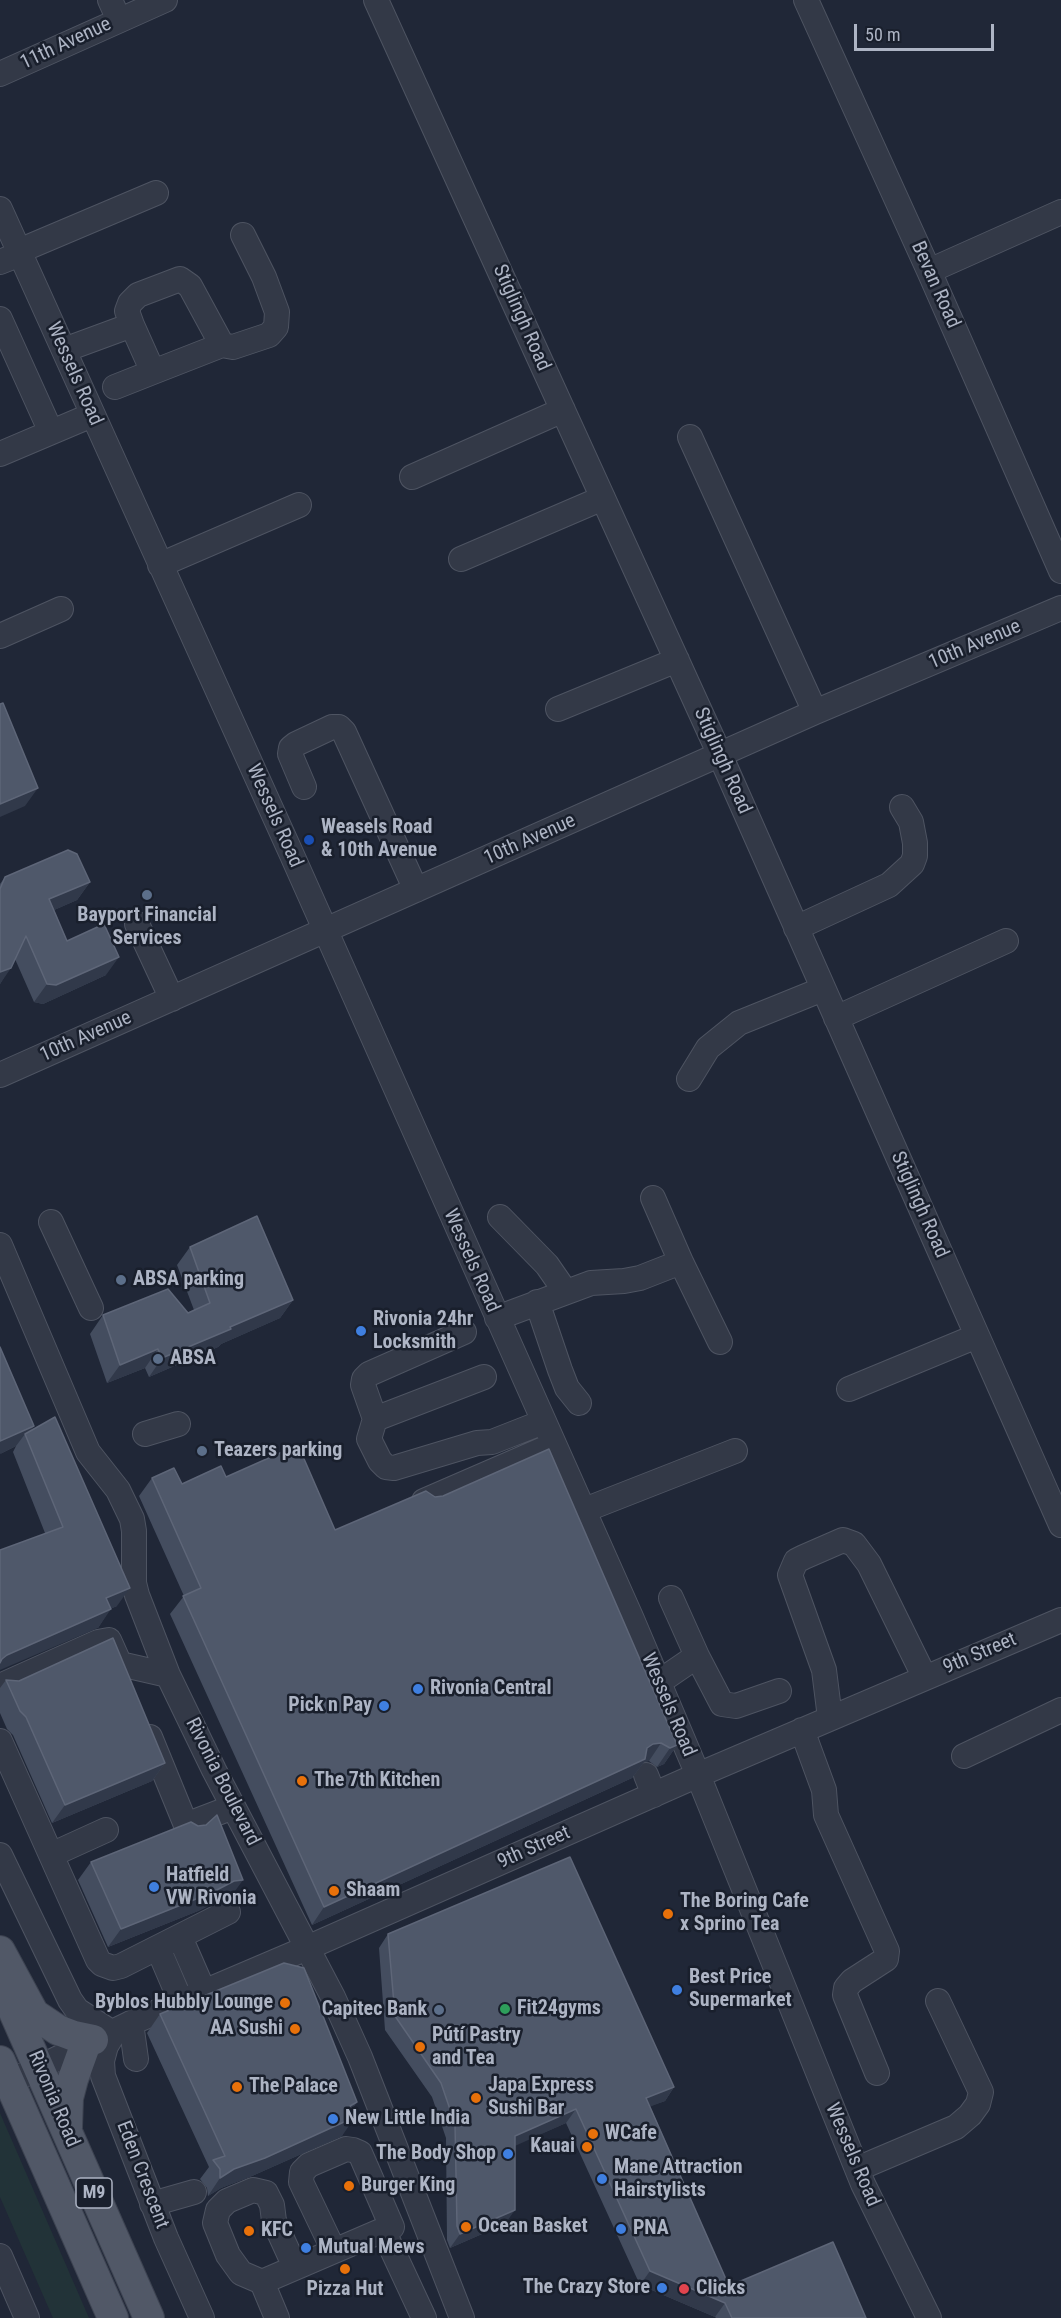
<!DOCTYPE html>
<meta charset="utf-8">
<style>
body{margin:0}
#map{position:relative;width:1061px;height:2318px;overflow:hidden;background:#202737;font-family:"Roboto Condensed",sans-serif}
canvas{display:block}
.scale{position:absolute;left:854px;top:24px;width:140px;height:27px;box-sizing:border-box;border:3px solid #adb4c4;border-top:0;padding-left:8px;font-size:18px;line-height:21px;white-space:nowrap;color:#adb4c4;-webkit-text-stroke:4px #191f2c;paint-order:stroke}
</style>
<div id="map">
<canvas width="1061" height="2318"></canvas>
<div class="scale">50 m</div>
</div>
<script>
const context = document.querySelector('canvas').getContext('2d');
context.lineJoin = 'round';
function paint(path, color) {
  context.fillStyle = color;
  context.fill(path, 'evenodd');
}
function poly(rows) {
  const path = new Path2D();
  for (const r of rows) {
    path.moveTo(r[0], r[1]);
    for (let i = 2; i < r.length; i += 2) path.lineTo(r[i], r[i + 1]);
  }
  return path;
}
function stroke(path, color, width, dash) {
  context.strokeStyle = color;
  context.lineWidth = width;
  context.lineCap = dash ? 'butt' : 'round';
  context.setLineDash(dash || []);
  context.stroke(path);
}
function write(font, color, halo, rows, align = 'center') {
  context.font = font + ' "Roboto Condensed",sans-serif';
  context.lineWidth = 5;
  context.setLineDash([]);
  context.textBaseline = 'middle';
  context.strokeStyle = halo;
  context.fillStyle = color;
  for (const [text, x, y, turn = 0] of rows) {
    context.save();
    context.translate(x, y);
    context.rotate((+turn || 0) * Math.PI / 180);
    context.textAlign = isNaN(turn) ? turn : align;
    if (halo) context.strokeText(text, 0, 0);
    context.fillText(text, 0, 0);
    context.restore();
  }
}
paint(poly([
 [0,2113,89,2318,53,2318,0,2197]
]), '#223338');
const minor = poly([
 [110,0,119,20],
 [376,0,720,755,1061,1525],
 [806,0,929,271,1061,571],
 [0,74,165,0],
 [0,209,292,855,631,1617,698,1775,863,2184,929,2318],
 [19,251,156,193],
 [0,262,20,254],
 [929,271,1061,212],
 [0,319,51,432],
 [132,325,127,311,130,303,138,295,180,279,190,286,222,345,233,347,269,335,276,327,277,312,264,277,243,235],
 [64,350,132,325,153,372,115,387],
 [153,372,222,345],
 [690,437,815,712],
 [0,454,92,415],
 [412,477,563,410],
 [461,559,603,498],
 [160,565,299,505],
 [0,636,61,609],
 [558,709,677,660],
 [304,787,290,754,291,748,296,744,332,727,339,727,344,732,416,890],
 [137,924,172,999],
 [796,928,889,885,912,864,915,856,915,843,911,822,902,807],
 [836,1018,1006,941],
 [0,1075,815,712,1061,608],
 [689,1079,708,1048,739,1023,823,989],
 [653,1198,681,1262,720,1342],
 [500,1217,547,1265,565,1291],
 [51,1222,91,1308],
 [0,1245,88,1452,118,1490,132,1519,134,1531,134,1583,137,1595,168,1675,214,1770,333,1997,360,2057,462,2318],
 [537,1302,560,1370,567,1388,579,1403],
 [497,1318,591,1283,624,1281,640,1278,681,1262],
 [464,1332,369,1374,364,1379,363,1385,375,1419,369,1439,380,1461,386,1467,394,1468,477,1443,492,1442,543,1422],
 [849,1389,977,1336],
 [375,1419,484,1377],
 [145,1434,178,1424],
 [424,1501,553,1445],
 [582,1511,735,1451],
 [671,1598,697,1656],
 [120,1664,168,1675],
 [659,1682,697,1656,722,1704,736,1706,779,1691],
 [0,1686,98,1642,109,1640,122,1669],
 [830,1718,824,1670,790,1575,796,1561,804,1557,843,1540,854,1544,869,1564,925,1678],
 [802,1730,824,1790,826,1815,887,1951,886,1959,852,1981,846,1988,845,1995,877,2073],
 [150,1737,188,1830],
 [0,1741,98,1960,102,1964,113,1968,121,1966,228,1912],
 [964,1756,1061,1710],
 [646,1775,654,1795],
 [186,1825,233,1807],
 [0,1855,70,2000,77,2010,111,2032],
 [51,1855,106,1830],
 [180,1937,204,1992],
 [158,1948,181,2002],
 [131,2023,136,2059],
 [115,2031,106,2046,102,2061,103,2076,166,2238,202,2318],
 [9,2082,131,2023,307,1948,698,1775,1061,1620],
 [857,2169,956,2127,970,2115,978,2104,981,2092,938,2001],
 [152,2204,194,2192],
 [334,2251,301,2182,302,2172,309,2165,346,2149,353,2150,360,2153,392,2227],
 [0,2256,27,2318],
 [262,2282,241,2273,228,2255,215,2223,218,2210,227,2201,253,2190,266,2193,272,2205,274,2221,295,2267],
 [277,2318,262,2282,383,2230,424,2318]
]);
const major = poly([
 [0,1951,34,2014,58,2030,74,2036,93,2040],
 [0,1980,149,2318],
 [0,2061,113,2318],
 [67,2127,68,2098,73,2079,86,2043]
]);
stroke(minor, '#4e5462', 26);
stroke(major, '#3d4351', 32);
stroke(minor, '#333947', 24);
stroke(major, '#515867', 30);
paint(poly([
 [5,877,90,882,77,900,54,910,67,941,106,975,43,1004,34,1002,15,959,0,984,0,884],
 [190,1247,293,1300,280,1318,221,1344,218,1347,149,1377,145,1368,107,1383,90,1334,103,1315,188,1313,194,1310,177,1265],
 [34,1426,31,1430,117,1606,110,1609,98,1628,45,1533,13,1452,16,1446,0,1454],
 [226,1477,335,1530,677,1745,664,1764,657,1767,649,1761,644,1762,632,1778,312,1925,170,1614,184,1596,139,1496,152,1478,182,1484],
 [6,1680,165,1763,152,1781,52,1823,13,1735,7,1729,0,1713,0,1688],
 [91,1862,230,1898,222,1899,198,1911,108,1947,78,1880],
 [388,1934,674,2087,665,2101,650,2106,729,2286,866,2318,716,2318,715,2317,640,2285,566,2123,515,2145,505,2224,450,2248,447,2240,446,2138,432,2097,385,2030,379,1948],
 [160,2014,357,2102,351,2110,342,2136,252,2176,221,2188,208,2196,207,2188,200,2179,209,2167,147,2033]
]), '#444d5f');
paint(poly([
 [38,788,25,806,0,817,0,804],
 [90,882,77,900,36,918,49,899],
 [119,957,106,975,43,1004,34,1002,47,984],
 [11,968,0,984,0,972],
 [293,1300,280,1318,221,1344,218,1347,149,1377,162,1358,230,1327],
 [158,1349,145,1368,107,1383,120,1365],
 [34,1426,27,1437,25,1434,16,1446,0,1454,0,1441],
 [130,1588,117,1606,93,1616,106,1598],
 [111,1609,98,1628,0,1670,0,1661,7,1655],
 [661,1743,649,1761,644,1762,632,1778,312,1925,324,1907,647,1748,653,1744],
 [677,1745,664,1764,657,1767,670,1748],
 [165,1763,152,1781,52,1823,65,1805],
 [243,1880,230,1898,222,1899,198,1911,108,1947,121,1929,234,1881],
 [674,2087,665,2101,636,2112,646,2098],
 [357,2102,344,2120,350,2106],
 [576,2109,566,2123,506,2150,515,2136],
 [355,2117,342,2136,252,2176,221,2188,208,2196,220,2178,234,2169],
 [515,2210,505,2224,450,2248,460,2234],
 [650,2271,725,2303,715,2317,640,2285]
]), '#31394a');
const building = poly([
 [3,703,38,788,0,804,0,704,3,703],
 [68,850,77,854,90,882,49,899,67,941,104,924,119,957,56,985,47,984,26,936,11,968,0,972,0,889,5,877,68,850],
 [257,1216,293,1300,230,1327,231,1329,162,1358,158,1349,120,1365,103,1315,168,1289,188,1313,210,1303,190,1247,257,1216],
 [0,1347,34,1426,0,1441,0,1347],
 [55,1417,130,1588,106,1598,111,1609,7,1655,2,1659,0,1663,0,1550,63,1527,25,1434,55,1417],
 [298,1445,335,1530,426,1491,435,1497,443,1496,549,1449,677,1745,670,1748,661,1743,653,1744,647,1748,645,1759,324,1907,183,1596,201,1588,152,1478,174,1468,182,1484,221,1466,226,1477,298,1445],
 [113,1638,165,1763,65,1805,26,1717,20,1711,6,1680,19,1681,113,1638],
 [217,1815,243,1880,234,1881,211,1893,121,1929,91,1862,191,1822,198,1826,206,1825,217,1815],
 [570,1857,674,2087,646,2098,729,2286,833,2242,866,2318,732,2318,725,2303,650,2271,576,2109,515,2136,515,2210,460,2234,457,2226,455,2124,441,2083,395,2016,388,1934,570,1857],
 [284,1963,304,1968,357,2102,350,2106,355,2117,265,2158,234,2169,220,2178,220,2169,213,2160,225,2156,160,2014,284,1963]
]);
paint(building, '#4f586a');
stroke(building, '#5e6678', 1.5);
for (const [x, y, r, color] of [
 [309,840,6,"#1a4fb4"],
 [147,895,6,"#5c6f8a"],
 [121,1280,6,"#5c6f8a"],
 [361,1331,6,"#3f7fe0"],
 [158,1359,6,"#5c6f8a"],
 [202,1451,6,"#5c6f8a"],
 [418,1689,6,"#3f7fe0"],
 [384,1706,6,"#3f7fe0"],
 [302,1781,6,"#e8710a"],
 [154,1887,6,"#3f7fe0"],
 [334,1891,6,"#e8710a"],
 [668,1914,6,"#e8710a"],
 [677,1990,6,"#3f7fe0"],
 [285,2003,6,"#e8710a"],
 [505,2009,6,"#2e9e5b"],
 [439,2010,6,"#5c6f8a"],
 [295,2029,6,"#e8710a"],
 [420,2047,6,"#e8710a"],
 [237,2087,6,"#e8710a"],
 [476,2098,6,"#e8710a"],
 [333,2119,6,"#3f7fe0"],
 [593,2134,6,"#e8710a"],
 [587,2147,6,"#e8710a"],
 [508,2154,6,"#3f7fe0"],
 [602,2179,6,"#3f7fe0"],
 [349,2186,6,"#e8710a"],
 [466,2227,6,"#e8710a"],
 [621,2229,6,"#3f7fe0"],
 [249,2231,6,"#e8710a"],
 [306,2248,6,"#3f7fe0"],
 [345,2269,6,"#e8710a"],
 [662,2288,6,"#3f7fe0"],
 [684,2289,6,"#e0444e"]
]) {
  const dot = new Path2D();
  dot.arc(x, y, r, 0, 2 * Math.PI);
  context.fillStyle = color;
  context.fill(dot);
  stroke(dot, '#191f2c', 2);
}
for (const [x, y, w] of [
 [94,2193,36]
]) {
  const box = new Path2D();
  box.roundRect(x - w / 2, y - 15, w, 30, 4.5);
  context.fillStyle = '#191f2c';
  context.fill(box);
  stroke(box, '#adb4c4', 1.5);
}
write('bold 18px', '#adb4c4', null, [
 ["M9",94,2193]
]);
write('20px', '#adb4c4', '#191f2c', [
 ["11th Avenue",66,44,-25],
 ["Bevan Road",935,285,66],
 ["Stiglingh Road",521,318,66],
 ["Wessels Road",74,374,66],
 ["10th Avenue",975,645,-23],
 ["Stiglingh Road",722,761,66],
 ["Wessels Road",274,816,66],
 ["10th Avenue",530,840,-24],
 ["10th Avenue",86,1037,-24],
 ["Stiglingh Road",919,1205,66],
 ["Wessels Road",471,1261,66],
 ["9th Street",980,1654,-23],
 ["Wessels Road",668,1705,67],
 ["Rivonia Boulevard",222,1782,63],
 ["9th Street",534,1848,-24],
 ["Rivonia Road",53,2099,67],
 ["Wessels Road",852,2155,67],
 ["Eden Crescent",142,2175,69]
]);
write('bold 20px', '#adb4c4', '#191f2c', [
 ["Weasels Road",321,828],
 ["& 10th Avenue",321,851],
 ["Bayport Financial",147,916,"center"],
 ["Services",147,939,"center"],
 ["ABSA parking",133,1280],
 ["Rivonia 24hr",373,1320],
 ["Locksmith",373,1343],
 ["ABSA",170,1359],
 ["Teazers parking",214,1451],
 ["Rivonia Central",430,1689],
 ["Pick n Pay",372,1706,"right"],
 ["The 7th Kitchen",314,1781],
 ["Hatfield",166,1876],
 ["VW Rivonia",166,1899],
 ["Shaam",346,1891],
 ["The Boring Cafe",680,1902],
 ["x Sprino Tea",680,1925],
 ["Best Price",689,1978],
 ["Supermarket",689,2001],
 ["Byblos Hubbly Lounge",273,2003,"right"],
 ["Fit24gyms",517,2009],
 ["Capitec Bank",427,2010,"right"],
 ["AA Sushi",283,2029,"right"],
 ["Pútí Pastry",432,2036],
 ["and Tea",432,2059],
 ["Japa Express",488,2086],
 ["Sushi Bar",488,2109],
 ["The Palace",249,2087],
 ["New Little India",345,2119],
 ["WCafe",605,2134],
 ["Kauai",575,2147,"right"],
 ["The Body Shop",496,2154,"right"],
 ["Mane Attraction",614,2168],
 ["Hairstylists",614,2191],
 ["Burger King",361,2186],
 ["Ocean Basket",478,2227],
 ["PNA",633,2229],
 ["KFC",261,2231],
 ["Mutual Mews",318,2248],
 ["The Crazy Store",650,2288,"right"],
 ["Clicks",696,2289],
 ["Pizza Hut",345,2290,"center"]
], 'left');
</script>
